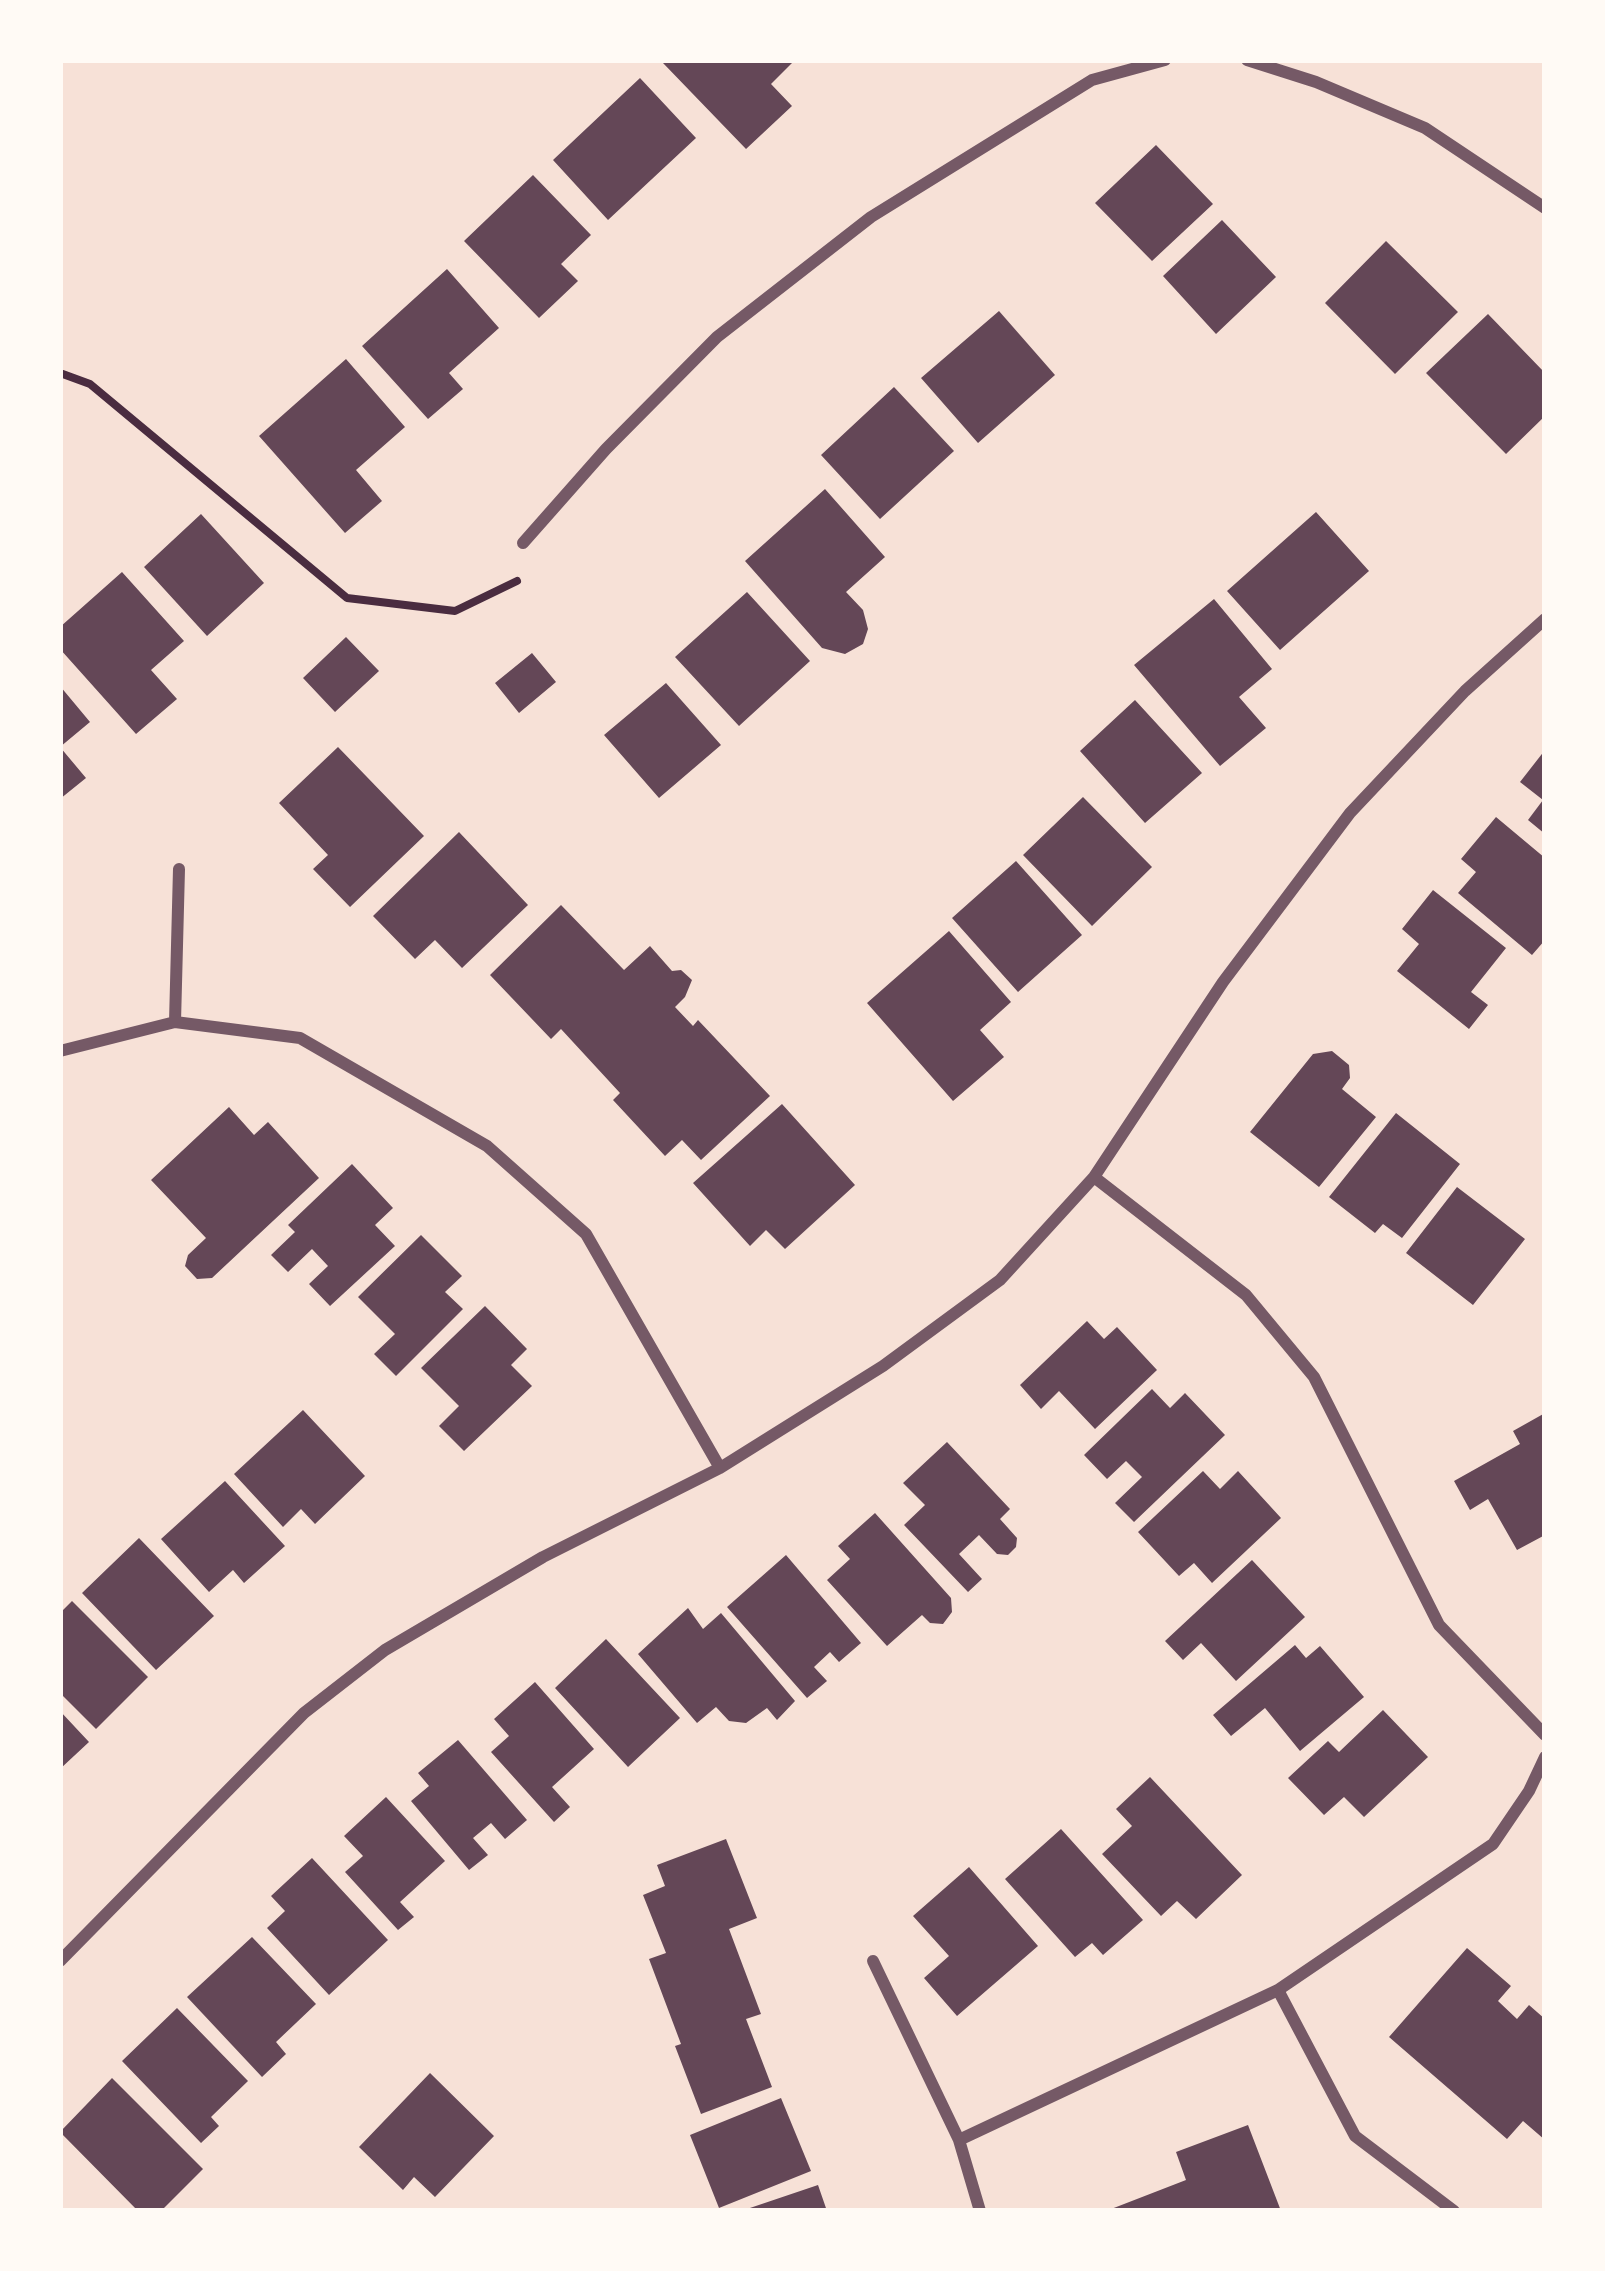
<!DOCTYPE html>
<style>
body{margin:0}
#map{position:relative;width:1605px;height:2271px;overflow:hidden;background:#f7e1d7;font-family:Mulish,sans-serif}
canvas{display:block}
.frame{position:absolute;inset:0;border:63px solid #fffaf5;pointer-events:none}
</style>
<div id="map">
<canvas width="1605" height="2271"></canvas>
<div class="frame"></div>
</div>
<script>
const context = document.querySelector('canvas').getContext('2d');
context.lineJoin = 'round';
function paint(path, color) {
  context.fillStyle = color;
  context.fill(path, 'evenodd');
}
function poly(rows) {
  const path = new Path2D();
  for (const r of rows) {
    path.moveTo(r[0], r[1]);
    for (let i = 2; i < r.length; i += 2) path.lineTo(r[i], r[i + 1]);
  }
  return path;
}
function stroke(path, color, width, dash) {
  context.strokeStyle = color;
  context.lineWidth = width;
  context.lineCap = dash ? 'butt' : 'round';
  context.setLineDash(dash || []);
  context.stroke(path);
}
paint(poly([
 [667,60,795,60,771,84,792,106,746,149,663,63],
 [640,78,696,138,608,220,553,160],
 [1156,145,1213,204,1152,261,1095,203],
 [533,175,591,235,561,264,578,281,539,318,464,241],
 [1222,220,1276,277,1216,334,1163,276],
 [1386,241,1458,312,1395,374,1325,303],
 [447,269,499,328,449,373,463,389,428,419,362,346],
 [999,311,1055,375,978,443,921,378],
 [1488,314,1545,373,1545,416,1506,454,1426,373],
 [346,359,405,427,356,470,382,501,345,533,259,436],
 [894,387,954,451,880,519,821,455],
 [825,489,885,557,846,592,863,610,868,629,863,644,845,654,822,648,745,561],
 [1316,512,1369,571,1280,650,1227,591],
 [201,514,264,583,207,636,144,567],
 [122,572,184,641,151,670,177,699,136,734,60,649,60,627],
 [747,592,810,661,739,726,675,657],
 [1214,599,1272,669,1239,697,1266,728,1220,766,1134,665],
 [346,637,379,671,335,712,303,678],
 [532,653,556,682,519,713,495,683],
 [666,683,721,745,659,798,604,735],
 [60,686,90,722,60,747,86,778,60,799],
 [1135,700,1202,773,1145,823,1080,751],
 [338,747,424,836,350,907,313,869,328,855,279,803],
 [1545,750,1545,834,1528,820,1543,800,1520,782],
 [1083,797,1152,867,1092,926,1023,855],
 [1496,817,1545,858,1545,940,1532,955,1458,893,1476,872,1461,859],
 [459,832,528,905,462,968,435,940,415,959,373,916],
 [1016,861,1082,935,1018,992,952,918],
 [1433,890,1506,948,1471,992,1488,1005,1469,1029,1397,971,1419,944,1402,929],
 [561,905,624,970,650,946,672,971,681,970,692,980,685,997,675,1007,693,1026,698,1020,770,1096,701,1160,682,1140,665,1156,613,1100,620,1093,561,1029,551,1039,490,975],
 [949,931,1011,1002,980,1030,1004,1057,953,1101,867,1003],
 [1332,1051,1349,1065,1350,1078,1342,1089,1376,1117,1319,1187,1250,1132,1313,1054],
 [782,1104,855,1185,785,1249,766,1230,750,1246,693,1183],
 [229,1107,254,1135,268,1122,319,1178,212,1278,197,1279,185,1266,188,1255,206,1238,151,1180],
 [1396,1113,1460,1164,1402,1238,1383,1224,1375,1233,1329,1197],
 [352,1164,393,1208,375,1225,395,1246,330,1306,309,1284,328,1266,312,1249,288,1272,271,1255,295,1232,288,1225],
 [1457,1187,1525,1239,1473,1305,1406,1253],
 [421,1235,462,1276,445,1292,463,1309,396,1376,374,1354,395,1334,358,1297],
 [485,1306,527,1349,511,1365,532,1386,464,1451,439,1426,459,1406,421,1368],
 [1087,1321,1104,1339,1117,1327,1157,1370,1095,1429,1059,1391,1041,1409,1020,1385],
 [1152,1389,1170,1408,1185,1393,1225,1435,1134,1522,1115,1503,1142,1477,1126,1461,1107,1479,1084,1455],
 [303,1410,365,1476,315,1524,301,1509,283,1527,234,1474],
 [1545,1413,1545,1535,1517,1550,1488,1499,1470,1510,1454,1481,1520,1444,1513,1431],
 [947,1442,1010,1509,1000,1519,1017,1538,1016,1547,1008,1555,997,1554,979,1535,959,1554,982,1579,968,1592,904,1525,925,1505,903,1483],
 [1203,1471,1220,1489,1238,1471,1281,1518,1212,1583,1194,1563,1179,1576,1138,1532],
 [225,1481,285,1546,244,1583,233,1570,209,1592,161,1539],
 [875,1513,951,1598,952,1612,943,1624,930,1623,922,1615,887,1646,827,1580,850,1559,838,1546],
 [139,1538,214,1616,156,1670,82,1593],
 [786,1555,861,1643,839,1662,830,1652,814,1667,827,1681,807,1698,727,1607],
 [1252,1560,1305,1617,1236,1681,1201,1643,1183,1660,1165,1641],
 [72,1601,148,1677,96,1729,60,1693,60,1613],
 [688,1608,703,1629,721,1613,795,1701,777,1720,767,1708,746,1723,729,1721,716,1707,697,1723,638,1654],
 [606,1639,680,1718,628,1767,555,1688],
 [1295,1645,1306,1658,1320,1646,1364,1697,1300,1751,1265,1708,1231,1736,1213,1715],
 [535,1682,594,1749,552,1787,570,1807,554,1822,491,1752,509,1736,494,1719],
 [1383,1710,1428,1757,1364,1817,1344,1797,1324,1815,1288,1778,1328,1741,1339,1752],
 [60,1711,89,1742,60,1769],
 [458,1740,527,1820,505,1839,491,1823,473,1838,488,1855,469,1870,411,1801,429,1786,418,1773],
 [1150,1777,1242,1875,1196,1919,1177,1901,1161,1916,1102,1854,1132,1826,1116,1809],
 [386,1797,445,1861,400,1902,414,1917,398,1930,345,1872,363,1856,344,1836],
 [1061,1829,1143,1920,1103,1955,1092,1943,1075,1957,1005,1879],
 [726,1839,757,1918,729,1929,761,2014,746,2019,772,2087,701,2114,675,2046,681,2044,649,1959,666,1953,643,1895,665,1886,657,1865],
 [312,1858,388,1940,329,1995,267,1928,285,1911,271,1896],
 [969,1867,1038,1946,957,2016,924,1978,949,1956,913,1916],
 [252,1937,316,2004,276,2042,286,2054,262,2077,187,1997],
 [1467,1948,1511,1986,1498,2001,1517,2019,1529,2005,1545,2019,1545,2140,1523,2121,1507,2139,1389,2037],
 [177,2008,248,2081,211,2117,219,2126,201,2143,122,2061],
 [430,2073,494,2136,435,2197,414,2177,403,2190,359,2147],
 [112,2078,203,2169,161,2211,138,2211,60,2132],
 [781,2098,811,2171,719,2208,690,2135],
 [1248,2125,1281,2211,1106,2211,1186,2180,1176,2152],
 [818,2185,827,2211,744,2211,744,2210]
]), '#644757');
stroke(poly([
 [60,373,90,384,347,598,455,611,517,581]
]), '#4a2c40', 8);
stroke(poly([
 [1247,60,1316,82,1425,128,1545,208],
 [523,543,606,449,717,337,871,217,1092,80,1165,60],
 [175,1022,179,869],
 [60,1051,175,1022,300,1038,487,1146,586,1234,720,1468],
 [1094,1177,1246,1295,1314,1377,1439,1625,1545,1735],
 [60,1961,304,1713,385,1650,543,1557,720,1468,883,1366,1000,1280,1094,1177,1223,982,1350,813,1465,691,1545,619],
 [873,1961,959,2140,1278,1990],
 [959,2140,980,2211],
 [1454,2211,1355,2136,1278,1990,1493,1844,1529,1791,1545,1757]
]), '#755966', 12);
</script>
